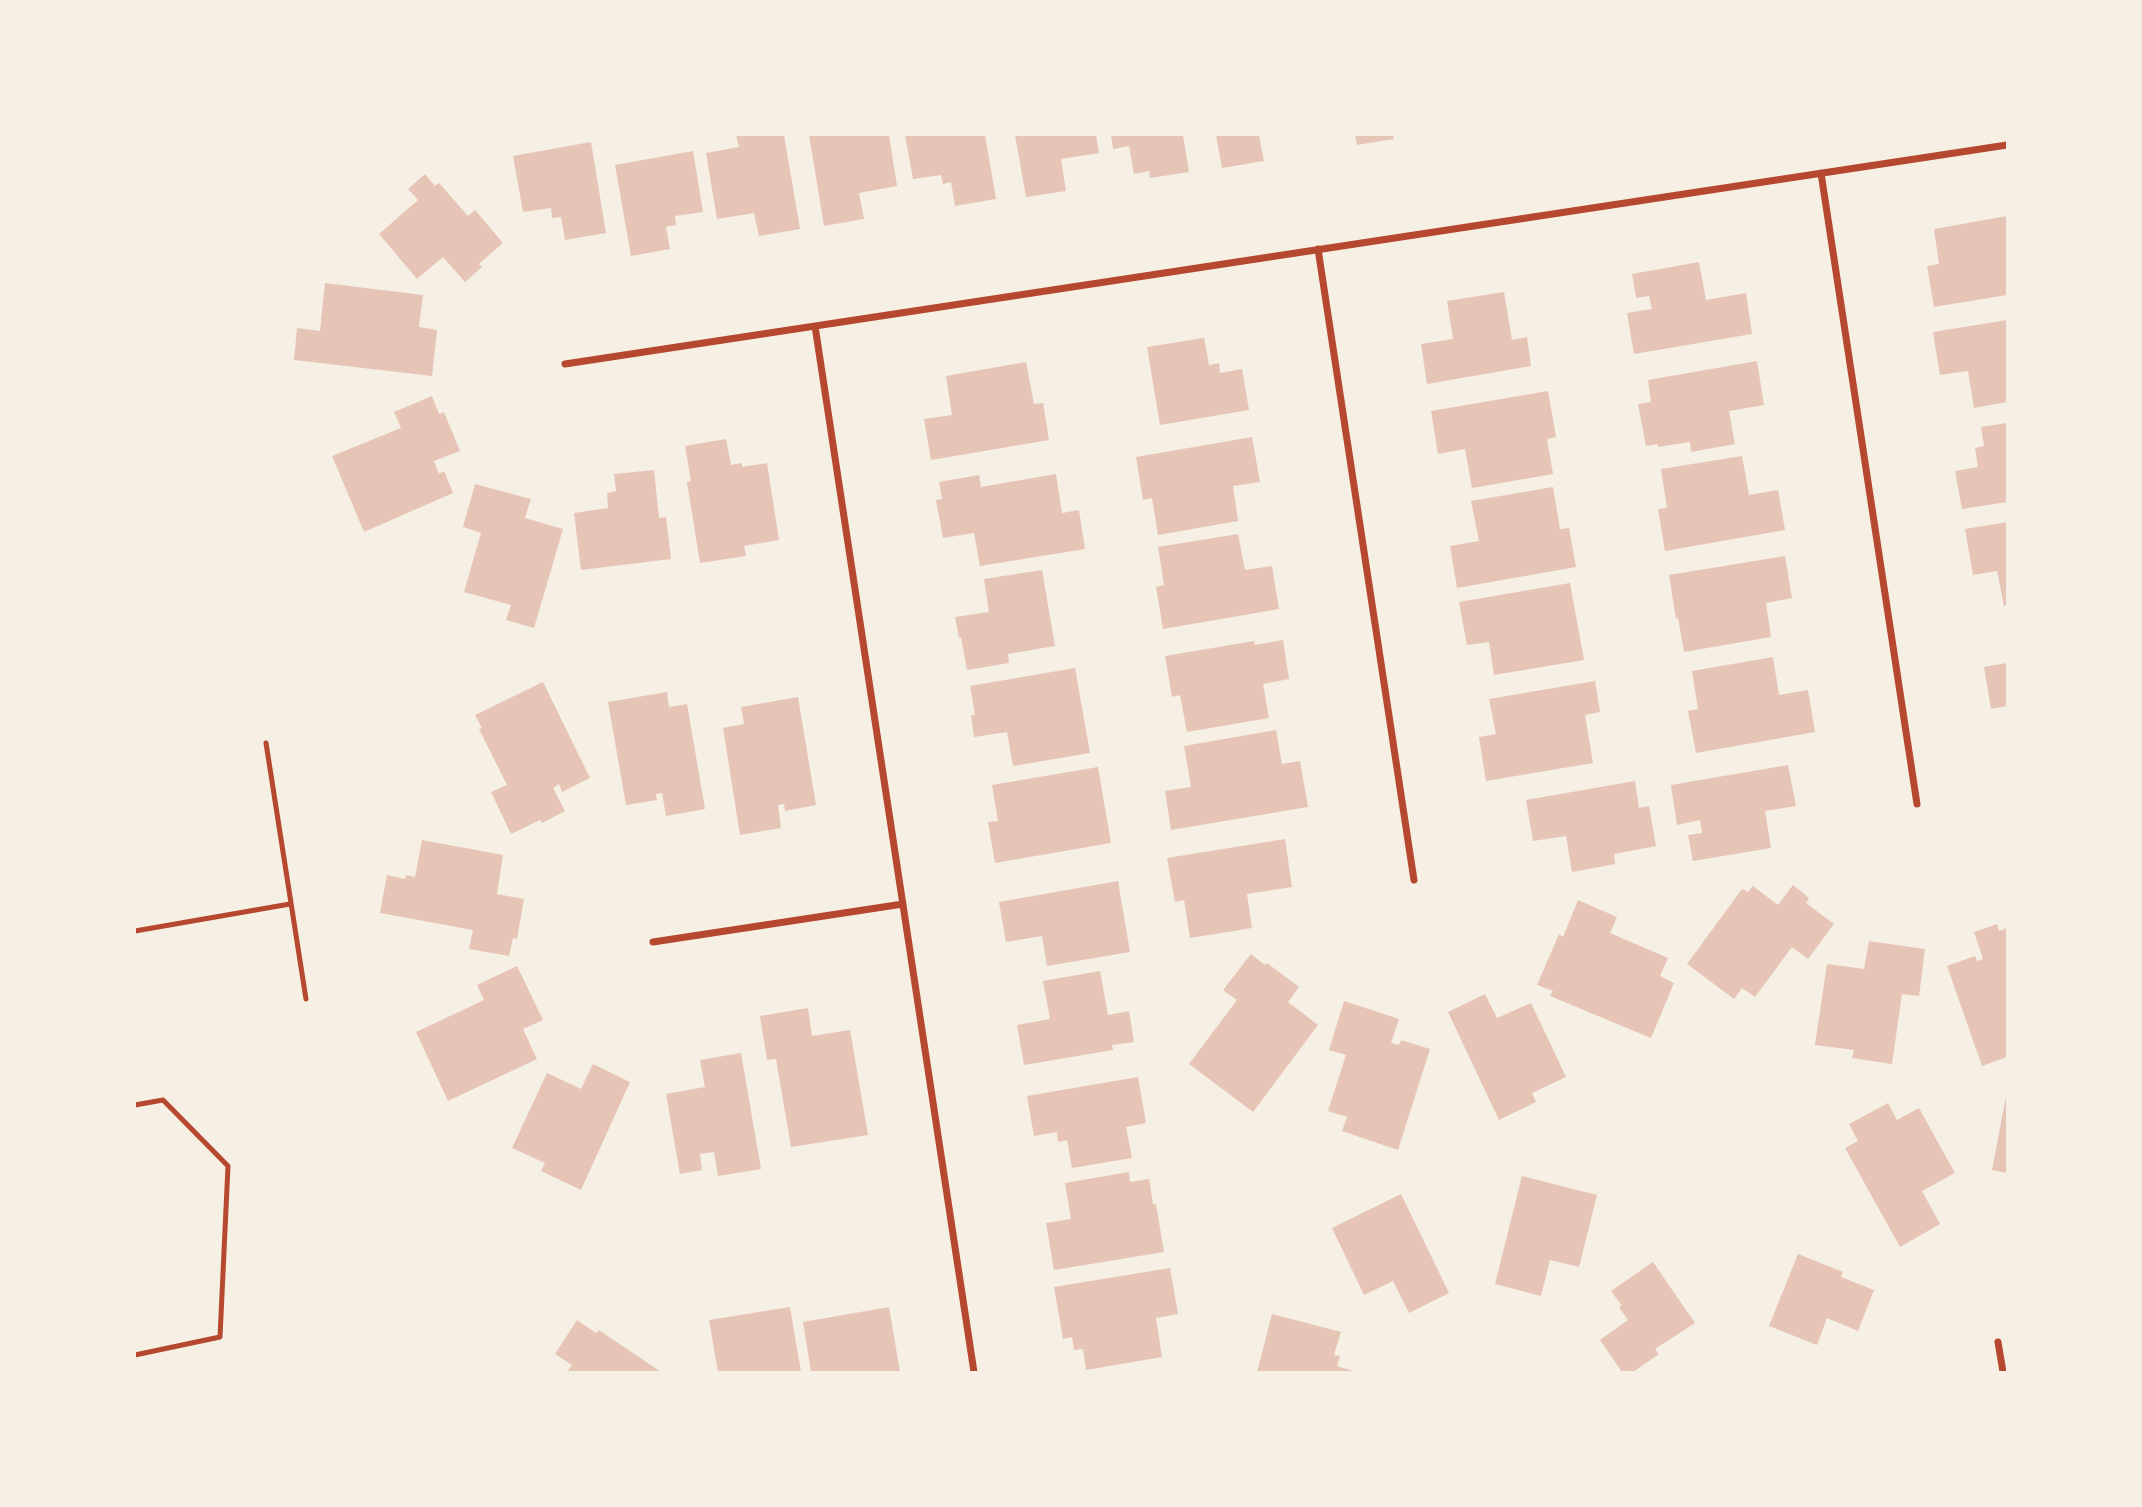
<!DOCTYPE html>
<style>
body{margin:0}
#map{position:relative;width:2142px;height:1507px;overflow:hidden;background:#f6efe4;font-family:Karla,sans-serif}
canvas{display:block}
.frame{position:absolute;inset:0;border:136px solid #f6efe4;pointer-events:none}
</style>
<div id="map">
<canvas width="2142" height="1507"></canvas>
<div class="frame"></div>
</div>
<script>
const context = document.querySelector('canvas').getContext('2d');
context.lineJoin = 'round';
function paint(path, color) {
  context.fillStyle = color;
  context.fill(path, 'evenodd');
}
function poly(rows) {
  const path = new Path2D();
  for (const r of rows) {
    path.moveTo(r[0], r[1]);
    for (let i = 2; i < r.length; i += 2) path.lineTo(r[i], r[i + 1]);
  }
  return path;
}
function stroke(path, color, width, dash) {
  context.strokeStyle = color;
  context.lineWidth = width;
  context.lineCap = dash ? 'butt' : 'round';
  context.setLineDash(dash || []);
  context.stroke(path);
}
paint(poly([
 [736,135,784,135,800,229,759,236,754,213,717,219,706,153,739,147],
 [809,135,889,135,897,186,859,193,864,219,824,226],
 [905,135,985,135,996,199,955,206,951,182,943,184,941,175,913,179],
 [1015,135,1096,135,1099,153,1061,159,1066,191,1026,197],
 [1111,135,1183,135,1189,172,1150,178,1149,171,1134,174,1129,146,1113,149],
 [1216,135,1259,135,1264,161,1222,168],
 [1355,135,1393,135,1394,139,1357,145],
 [591,142,606,233,565,240,561,217,552,218,551,208,523,212,513,156],
 [693,151,703,212,675,216,676,225,666,227,670,249,631,256,615,165],
 [425,174,435,186,439,183,468,216,475,210,503,243,479,264,482,267,465,282,443,257,417,279,379,234,418,200,408,189],
 [2007,216,2007,295,1934,307,1927,266,1939,264,1934,229],
 [1699,262,1706,300,1746,293,1752,334,1634,354,1627,313,1652,309,1649,296,1636,298,1632,274],
 [325,283,423,295,419,327,437,330,432,376,294,360,297,328,320,331],
 [1504,292,1512,340,1527,337,1531,366,1427,384,1421,344,1453,339,1447,301],
 [2007,320,2007,402,1974,408,1968,371,1940,375,1933,332],
 [1204,338,1209,365,1219,363,1220,373,1242,369,1249,410,1160,425,1147,347],
 [1757,361,1764,405,1729,411,1735,444,1691,452,1690,442,1658,447,1658,444,1646,446,1638,404,1651,402,1648,380],
 [1026,362,1034,404,1043,403,1049,440,931,460,924,419,952,415,946,376],
 [1548,391,1556,437,1547,439,1553,474,1472,488,1465,449,1438,454,1431,411],
 [432,396,439,414,444,412,460,451,434,461,439,474,444,471,453,493,364,532,332,456,401,428,394,412],
 [2007,423,2007,502,1962,509,1955,471,1978,467,1975,448,1984,446,1981,427],
 [1252,437,1260,482,1233,486,1238,521,1158,535,1152,498,1143,500,1136,457],
 [726,439,731,465,742,463,742,467,767,463,779,540,744,546,746,556,700,563,687,482,691,481,685,446],
 [1742,456,1749,495,1778,490,1785,530,1665,551,1658,509,1667,508,1661,469],
 [654,470,659,518,666,517,671,559,581,570,574,513,608,508,607,493,616,491,614,474],
 [1056,474,1062,513,1079,510,1085,549,980,566,974,533,943,538,936,500,942,499,939,482,979,475,981,487],
 [475,484,531,499,525,518,563,529,534,628,506,620,511,605,464,592,481,533,463,527],
 [1553,487,1560,529,1569,528,1576,567,1457,588,1450,546,1479,541,1471,501],
 [2007,522,2007,605,2004,606,1997,571,1973,575,1965,529],
 [1238,534,1245,570,1272,566,1279,609,1163,629,1156,587,1164,585,1158,547],
 [1785,556,1792,598,1766,603,1771,637,1684,652,1678,618,1676,619,1669,575],
 [1042,570,1055,646,1008,654,1009,663,967,670,961,637,959,638,955,617,989,612,984,579],
 [1570,583,1584,660,1494,675,1489,642,1467,645,1459,602],
 [1283,640,1289,679,1263,684,1269,718,1187,732,1180,695,1172,697,1165,656,1254,641,1255,645],
 [1773,657,1779,695,1808,690,1815,732,1696,753,1688,711,1698,709,1692,671],
 [2007,663,2007,706,1991,709,1984,667],
 [1075,668,1090,753,1013,766,1007,732,974,737,971,715,975,715,970,686],
 [1595,681,1600,712,1585,715,1593,763,1486,781,1479,737,1496,734,1489,699],
 [543,682,590,778,562,792,559,784,553,788,565,811,542,823,540,820,511,834,491,792,507,785,479,729,482,728,475,715],
 [667,692,669,707,687,704,705,809,666,816,662,793,656,794,657,800,626,805,608,702],
 [798,697,816,805,785,811,784,804,778,805,781,828,740,835,723,728,744,724,741,707],
 [1276,730,1282,764,1300,761,1308,807,1171,830,1165,791,1191,787,1184,746],
 [1788,765,1796,806,1765,811,1771,848,1693,861,1688,835,1702,833,1700,820,1677,825,1671,785],
 [1098,767,1111,843,995,863,988,822,998,821,992,785],
 [1635,781,1639,808,1649,806,1656,846,1614,854,1615,864,1572,872,1566,836,1533,841,1526,800],
 [1285,839,1292,887,1247,894,1252,928,1190,938,1184,900,1175,902,1167,858],
 [422,840,503,855,497,894,524,899,517,939,513,938,509,956,469,949,473,930,380,913,387,875,405,879,406,875,415,877],
 [1118,881,1130,952,1047,966,1042,936,1006,942,999,902],
 [1793,885,1809,898,1806,903,1834,924,1808,959,1792,947,1755,997,1742,988,1734,999,1687,964,1742,889,1748,892,1753,886,1778,905],
 [1578,900,1617,917,1610,933,1668,958,1660,976,1674,983,1651,1038,1550,996,1553,991,1537,985,1559,934,1563,937],
 [1997,924,1999,931,2007,928,2007,1057,1982,1066,1947,966,1975,956,1977,961,1983,959,1974,932],
 [1869,941,1925,949,1919,996,1902,994,1892,1064,1852,1058,1854,1050,1815,1045,1827,964,1864,969],
 [1251,954,1265,965,1267,963,1299,987,1288,1002,1318,1025,1253,1112,1189,1064,1237,1000,1223,990],
 [517,966,543,1020,523,1029,537,1059,448,1101,416,1032,484,1000,477,985],
 [1100,971,1108,1015,1129,1011,1134,1042,1112,1045,1113,1050,1024,1065,1017,1025,1050,1019,1043,981],
 [1485,994,1497,1018,1531,1003,1566,1077,1532,1093,1536,1102,1499,1120,1448,1012],
 [1344,1001,1399,1019,1391,1043,1399,1045,1401,1040,1430,1049,1398,1150,1342,1131,1347,1117,1328,1111,1346,1055,1329,1050],
 [808,1008,812,1036,850,1030,868,1135,791,1147,776,1059,767,1060,760,1016],
 [741,1053,761,1169,718,1176,714,1152,700,1154,702,1170,680,1174,666,1094,705,1087,700,1060],
 [593,1064,630,1082,581,1190,541,1171,545,1163,512,1148,547,1073,581,1089],
 [1138,1077,1146,1123,1126,1127,1132,1158,1072,1168,1067,1140,1058,1142,1057,1132,1034,1136,1027,1096],
 [2006,1096,2007,1096,2007,1173,1992,1170],
 [1888,1103,1897,1120,1919,1108,1955,1173,1922,1191,1940,1224,1900,1247,1845,1148,1858,1141,1849,1124],
 [1129,1172,1130,1182,1149,1179,1153,1204,1156,1204,1164,1252,1054,1270,1046,1223,1071,1219,1065,1183],
 [1522,1176,1597,1195,1579,1267,1550,1260,1541,1296,1495,1284],
 [1401,1194,1449,1293,1409,1313,1393,1281,1364,1295,1332,1228],
 [1798,1254,1843,1272,1841,1277,1874,1290,1858,1331,1827,1318,1817,1345,1769,1326],
 [1653,1262,1695,1323,1655,1349,1659,1354,1633,1372,1622,1372,1600,1340,1628,1320,1619,1307,1622,1306,1611,1291],
 [1170,1268,1178,1314,1156,1318,1162,1357,1086,1370,1083,1349,1074,1350,1072,1337,1063,1339,1054,1287],
 [790,1307,801,1372,718,1372,709,1320],
 [889,1307,900,1372,811,1372,803,1322],
 [1272,1314,1341,1332,1334,1355,1340,1356,1337,1366,1356,1372,1257,1372],
 [577,1320,596,1333,599,1330,661,1372,567,1372,572,1365,555,1354]
]), '#e6c5b7');
stroke(poly([
 [266,743,306,999],
 [135,931,290,904],
 [135,1105,163,1100,228,1166,220,1337,135,1355]
]), '#b5482f', 5);
stroke(poly([
 [1821,173,1917,804],
 [1318,249,1414,880],
 [815,326,974,1372],
 [565,364,2007,145],
 [653,942,903,904],
 [1998,1342,2003,1372]
]), '#b5482f', 7);
</script>
